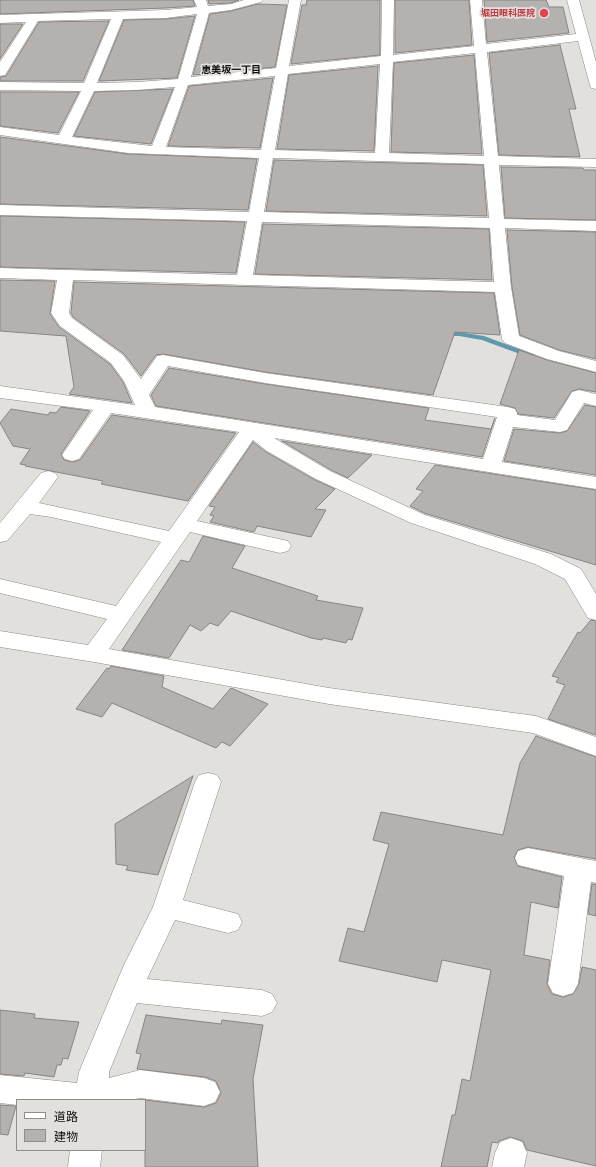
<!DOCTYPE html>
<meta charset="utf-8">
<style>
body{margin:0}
#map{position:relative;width:596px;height:1167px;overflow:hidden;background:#e2e0dd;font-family:Mulish,"Noto Sans JP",sans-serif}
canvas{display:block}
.legend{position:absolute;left:16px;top:1099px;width:130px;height:52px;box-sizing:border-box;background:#e2e0dd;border:1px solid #8e8d8b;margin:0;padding:5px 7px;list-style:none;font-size:12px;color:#10100f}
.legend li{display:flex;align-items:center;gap:8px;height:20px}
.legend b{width:20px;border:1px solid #8e8d8b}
</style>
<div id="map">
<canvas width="596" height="1167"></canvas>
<ul class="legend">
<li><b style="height:5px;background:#fff"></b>道路</li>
<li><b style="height:11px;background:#b4b1af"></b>建物</li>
</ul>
</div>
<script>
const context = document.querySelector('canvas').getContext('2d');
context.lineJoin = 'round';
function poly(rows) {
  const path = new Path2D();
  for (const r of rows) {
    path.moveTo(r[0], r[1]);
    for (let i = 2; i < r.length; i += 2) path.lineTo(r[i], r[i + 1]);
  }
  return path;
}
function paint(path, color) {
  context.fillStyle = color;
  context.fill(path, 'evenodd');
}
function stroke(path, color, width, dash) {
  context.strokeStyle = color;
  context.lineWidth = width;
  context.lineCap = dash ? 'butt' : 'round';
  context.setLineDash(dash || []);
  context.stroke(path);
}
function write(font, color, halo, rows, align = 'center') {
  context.font = font + ' Mulish,"Noto Sans JP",sans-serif';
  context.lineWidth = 3.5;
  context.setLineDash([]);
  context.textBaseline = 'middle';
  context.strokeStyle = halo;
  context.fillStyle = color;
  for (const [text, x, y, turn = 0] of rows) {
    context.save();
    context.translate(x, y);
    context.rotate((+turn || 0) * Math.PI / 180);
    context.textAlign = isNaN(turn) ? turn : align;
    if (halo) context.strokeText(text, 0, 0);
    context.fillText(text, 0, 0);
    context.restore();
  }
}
paint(poly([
 [437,332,459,332,484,336,535,355,534,357,528,357,482,340,459,336,437,336,437,332]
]), '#6199ac');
const building = poly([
 [0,0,193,0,195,6,166,8,0,14,0,0],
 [208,0,239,0,231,3,209,4,208,0],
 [307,0,380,0,380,55,291,64,302,5,306,5,307,0],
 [395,0,469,0,472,45,395,53,395,0],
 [484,0,546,0,549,7,563,7,569,33,487,42,484,0],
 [258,4,287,5,275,67,193,75,210,14,231,11,258,4],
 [195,16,177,78,99,81,124,20,166,19,195,16],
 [109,21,83,81,0,81,0,77,6,76,39,22,109,21],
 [0,24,23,24,0,59,0,24],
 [560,45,576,109,569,109,580,157,499,155,489,53,560,45],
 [474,55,482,154,391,152,394,63,474,55],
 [378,66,374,151,277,149,289,75,378,66],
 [273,78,260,148,168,146,189,86,273,78],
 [173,89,151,144,74,136,95,92,173,89],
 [0,92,79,92,58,133,0,126,0,92],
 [0,137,128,154,257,159,248,210,0,204,0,137],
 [274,160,483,165,487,216,266,211,274,160],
 [501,167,583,168,584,170,596,170,596,220,505,218,501,167],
 [0,216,245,222,236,273,0,267,0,216],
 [263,224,489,229,492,280,255,274,263,224],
 [507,230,596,232,596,359,559,350,520,335,512,287,507,230],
 [0,280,55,281,50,314,59,327,110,364,123,382,132,403,69,394,74,387,66,336,0,331,0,280],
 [74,282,494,293,500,335,455,332,433,395,265,372,163,354,156,355,141,376,124,354,73,317,71,313,74,282],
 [519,350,547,360,596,373,596,392,579,389,572,391,554,418,518,414,515,408,500,404,519,350],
 [169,368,265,384,429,408,425,420,491,429,495,418,482,457,156,406,151,395,169,368],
 [585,405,596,407,596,475,504,461,514,429,560,433,567,431,585,405],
 [61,407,90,411,61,454,64,460,72,462,80,460,112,415,236,433,188,501,101,484,103,481,25,466,26,465,20,464,30,449,13,446,0,423,11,409,48,415,50,412,56,413,61,407],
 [282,441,372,455,348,478,331,470,282,441],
 [253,442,266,452,315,480,335,489,315,509,326,510,311,537,257,526,254,532,210,522,214,516,210,515,215,507,209,506,253,442],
 [435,465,596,490,596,565,424,513,410,506,423,491,416,489,435,465],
 [203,536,245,546,232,568,318,596,316,600,363,608,352,640,348,639,346,643,323,638,322,640,311,638,231,611,218,626,210,623,201,631,190,625,169,658,122,650,181,560,189,562,203,536],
 [591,620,596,621,596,735,548,719,565,685,556,682,559,678,552,676,578,632,580,633,591,620],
 [111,666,164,676,162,687,213,709,231,688,268,704,230,746,222,742,216,748,112,703,102,717,76,709,107,668,109,669,111,666],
 [536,736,596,757,596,859,528,847,518,850,514,857,518,866,562,877,558,908,531,902,524,955,550,960,547,984,552,994,563,997,573,994,579,984,582,967,596,970,596,1166,527,1150,523,1141,510,1137,499,1141,498,1143,492,1142,487,1167,441,1167,452,1115,455,1115,462,1079,470,1081,491,970,442,960,437,982,339,961,348,928,364,932,389,844,373,840,381,812,503,835,520,763,536,736],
 [193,776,158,875,126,870,128,866,116,864,115,824,193,776],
 [592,884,596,884,596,916,588,914,592,884],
 [0,1010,35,1014,34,1018,79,1022,68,1059,63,1058,61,1065,57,1065,54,1077,25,1073,24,1076,0,1074,0,1010],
 [146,1015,221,1024,222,1020,263,1025,253,1079,258,1167,145,1167,145,1100,204,1107,216,1103,221,1093,216,1081,205,1077,137,1069,141,1054,136,1053,146,1015],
 [0,1105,16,1106,8,1135,0,1134,0,1105]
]);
paint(building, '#b4b1af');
stroke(building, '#878582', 1);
const minor = poly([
 [194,0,206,0,208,6,231,4,244,0,263,0,261,2,231,10,209,13,191,77,276,68,289,0,301,0,289,66,381,56,382,0,394,0,393,55,474,46,470,0,482,0,486,44,576,34,567,0,579,0,596,62,596,89,591,88,590,85,578,41,487,52,498,156,596,159,596,167,499,165,504,219,596,221,596,231,505,228,511,287,519,336,559,351,596,361,596,372,547,359,505,343,502,339,495,292,73,280,69,313,72,318,123,355,141,379,157,356,163,355,265,373,508,407,515,409,517,413,517,415,555,420,572,392,579,390,596,394,596,406,584,403,567,430,560,432,513,427,502,462,596,477,596,489,274,438,330,471,425,515,551,554,581,569,596,594,596,620,588,618,565,579,535,564,411,523,316,479,267,451,253,440,197,521,288,541,291,546,288,551,280,553,190,532,109,649,329,688,536,716,596,737,596,756,533,733,329,704,94,662,0,647,0,631,88,645,107,619,0,593,0,579,116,606,161,542,51,517,30,514,7,541,0,542,0,523,41,473,48,471,55,473,58,477,39,503,169,531,239,432,111,413,79,459,72,461,65,459,62,455,93,410,0,398,0,386,135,405,124,381,111,363,60,326,51,313,57,280,0,278,0,268,237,275,247,221,0,215,0,205,249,212,259,158,128,153,0,135,0,127,59,135,81,91,0,90,0,82,84,83,111,19,38,21,5,75,0,76,0,62,26,22,0,23,0,15,166,10,197,7,194,0],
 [197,14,178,79,137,82,97,83,123,19,166,18,197,14],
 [475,53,484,156,389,153,393,62,475,53],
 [380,64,375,153,275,150,288,74,380,64],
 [275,76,261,150,166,147,188,85,275,76],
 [175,87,152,146,72,137,94,91,137,90,175,87],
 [273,158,484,164,489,218,264,212,273,158],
 [262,222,490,228,494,282,253,275,262,222],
 [168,366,265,383,497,417,483,459,155,407,149,395,168,366],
 [208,773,217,775,221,782,183,900,238,914,242,922,238,930,228,933,175,920,147,979,262,990,272,994,277,1003,272,1012,262,1016,137,1003,109,1072,109,1078,140,1070,204,1078,215,1082,220,1092,215,1102,204,1106,140,1098,131,1100,17,1100,17,1105,0,1103,0,1075,77,1083,79,1072,124,965,153,907,195,782,199,775,208,773],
 [528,848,596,861,596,883,591,882,578,984,573,993,563,996,553,993,548,984,564,876,518,865,515,858,518,851,528,848],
 [511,1138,522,1142,527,1153,524,1167,492,1167,495,1153,500,1142,511,1138],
 [70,1150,102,1150,100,1167,68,1167,70,1150]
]);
stroke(minor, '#8a8886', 1);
paint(minor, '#fff');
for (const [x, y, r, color] of [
 [544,13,5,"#e0444e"]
]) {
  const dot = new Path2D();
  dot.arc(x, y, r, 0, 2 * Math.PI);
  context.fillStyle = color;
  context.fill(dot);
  stroke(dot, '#e2e0dd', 1.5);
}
write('bold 9px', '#be3a42', '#e2e0dd', [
 ["堀田眼科医院",535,13]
], 'right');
write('bold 10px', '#10100f', '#e2e0dd', [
 ["恵美坂一丁目",231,70]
]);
</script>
